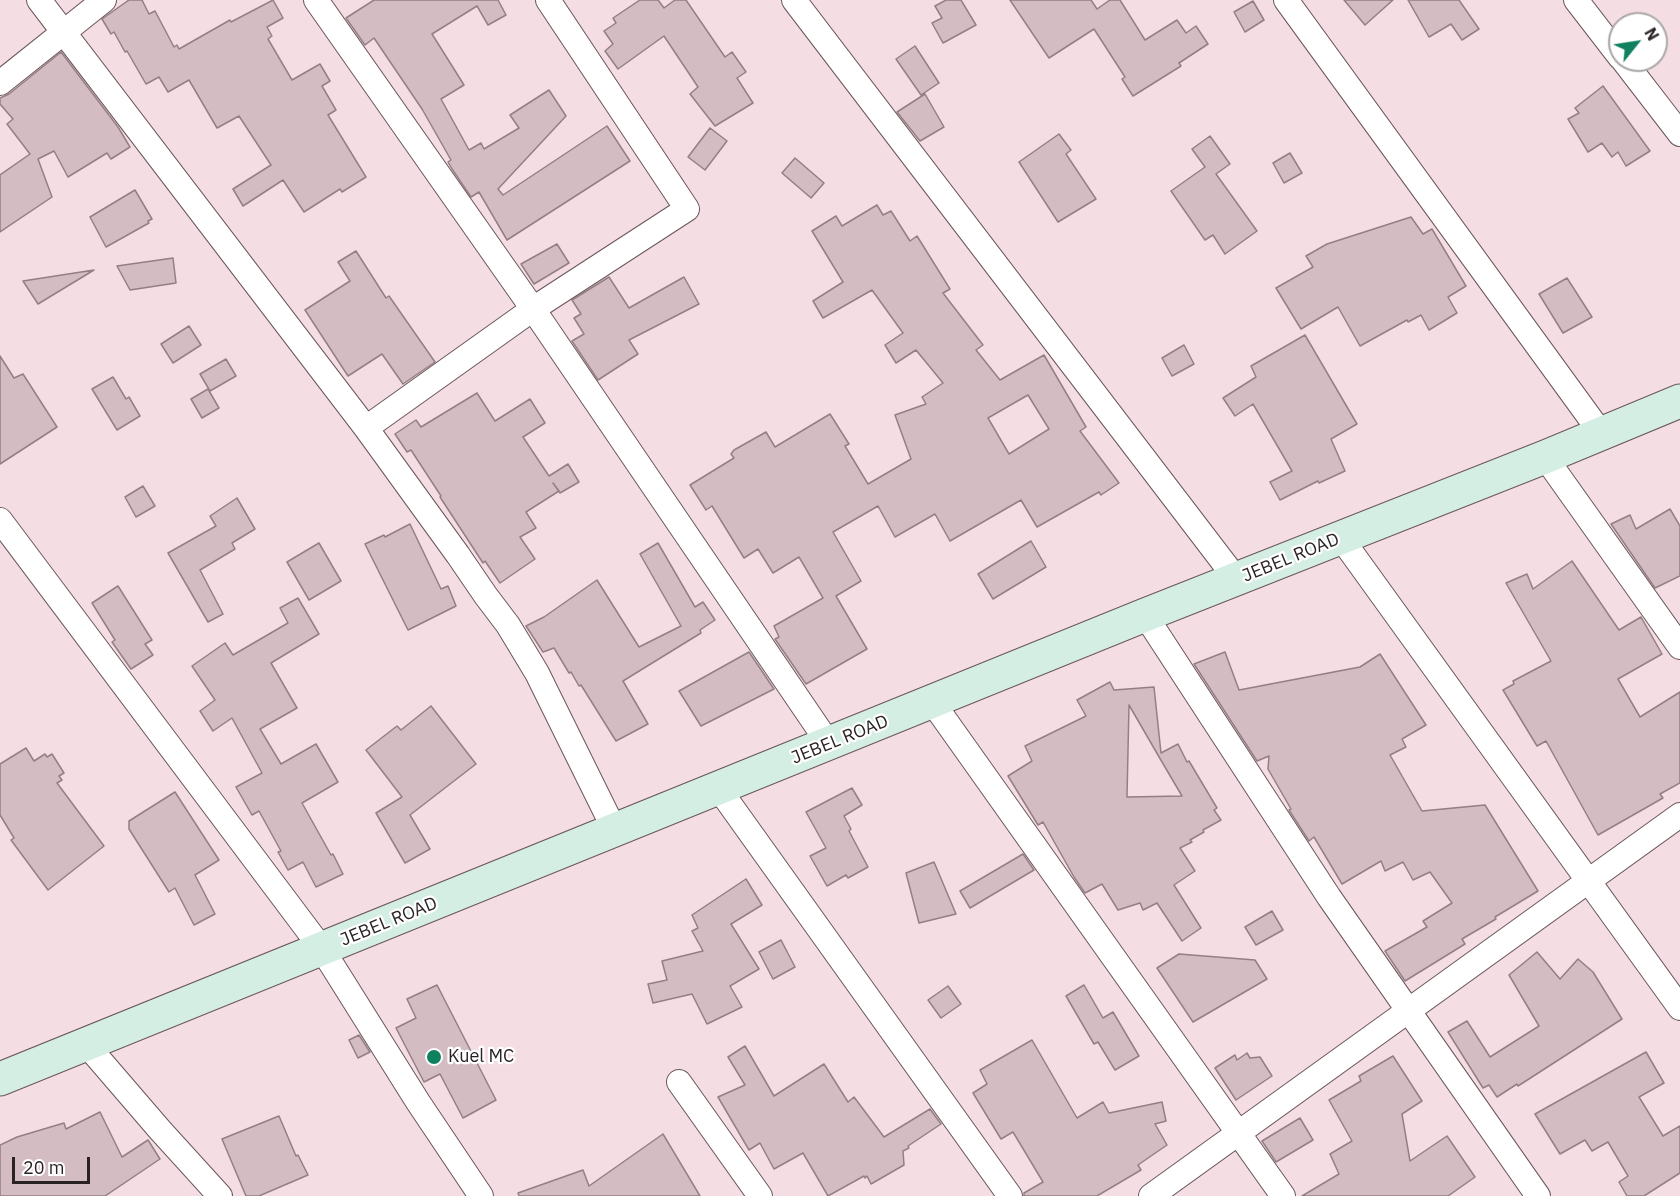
<!DOCTYPE html>
<style>
body{margin:0}
#map{position:relative;width:1680px;height:1196px;overflow:hidden;background:#f5dee3;font-family:"IBM Plex Sans",sans-serif}
canvas{display:block}
.north{position:absolute;left:1608px;top:12px;width:60px;height:60px;box-sizing:border-box;background:#fff;border:2px solid #aaa7a7;border-radius:50%;rotate:60deg;font-size:16px;font-weight:700;line-height:24px;text-align:center;color:#2a2224}
.north::after{content:'';display:block;margin:auto;width:21px;height:27px;background:#10815f;clip-path:polygon(50% 0,100% 100%,50% 72%,0 100%)}
.scale{position:absolute;left:12px;top:1157px;width:78px;height:27px;box-sizing:border-box;border:3px solid #2a2224;border-top:0;padding-left:8px;font-size:18px;line-height:21px;white-space:nowrap;color:#2a2224;-webkit-text-stroke:4px #fff;paint-order:stroke}
</style>
<div id="map">
<canvas width="1680" height="1196"></canvas>
<div class="north">N</div>
<div class="scale">20 m</div>
</div>
<script>
const context = document.querySelector('canvas').getContext('2d');
context.lineJoin = 'round';
function paint(path, color) {
  context.fillStyle = color;
  context.fill(path, 'evenodd');
}
function poly(rows) {
  const path = new Path2D();
  for (const r of rows) {
    path.moveTo(r[0], r[1]);
    for (let i = 2; i < r.length; i += 2) path.lineTo(r[i], r[i + 1]);
  }
  return path;
}
function stroke(path, color, width, dash) {
  context.strokeStyle = color;
  context.lineWidth = width;
  context.lineCap = dash ? 'butt' : 'round';
  context.setLineDash(dash || []);
  context.stroke(path);
}
function write(font, color, halo, rows, align = 'center') {
  context.font = font + ' "IBM Plex Sans",sans-serif';
  context.lineWidth = 4.5;
  context.setLineDash([]);
  context.textBaseline = 'middle';
  context.strokeStyle = halo;
  context.fillStyle = color;
  for (const [text, x, y, turn = 0] of rows) {
    context.save();
    context.translate(x, y);
    context.rotate((+turn || 0) * Math.PI / 180);
    context.textAlign = isNaN(turn) ? turn : align;
    if (halo) context.strokeText(text, 0, 0);
    context.fillText(text, 0, 0);
    context.restore();
  }
}
const building = poly([
 [129,0,142,0,149,14,155,11,174,47,177,45,179,49,230,20,231,22,273,0,283,18,267,27,272,36,268,39,292,80,320,64,330,81,322,86,336,110,328,115,366,177,342,192,340,189,304,212,283,180,243,206,233,189,271,165,239,116,217,128,189,80,168,92,159,77,146,84,127,51,125,52,114,32,111,34,102,19,129,0],
 [374,0,498,0,506,15,488,25,477,6,432,34,464,85,441,99,469,150,481,143,484,149,519,128,510,115,549,90,566,116,498,189,503,195,607,126,630,161,507,240,479,192,471,197,452,169,448,162,451,160,422,109,374,38,365,45,346,18,374,0],
 [640,0,658,0,664,8,675,0,686,0,725,57,732,52,746,72,737,78,753,103,715,126,690,94,698,87,664,36,618,69,605,51,613,44,604,31,616,23,613,18,640,0],
 [946,0,961,0,976,25,943,43,932,23,942,18,935,6,946,0],
 [1010,0,1091,0,1097,9,1110,0,1120,0,1145,40,1177,20,1186,33,1196,26,1208,44,1179,63,1181,66,1133,96,1122,79,1125,77,1094,29,1049,58,1010,0],
 [1344,0,1393,0,1365,25,1344,0],
 [1408,0,1459,0,1479,29,1462,40,1451,24,1429,37,1408,0],
 [1253,1,1264,20,1245,32,1234,12,1253,1],
 [915,46,939,83,921,95,896,59,915,46],
 [61,52,118,127,130,147,111,159,107,153,68,177,54,151,38,159,52,197,0,232,0,175,30,154,7,124,13,119,0,104,0,98,9,94,61,52],
 [1603,86,1650,151,1626,166,1618,152,1612,157,1602,143,1588,152,1568,119,1579,113,1575,108,1603,86],
 [925,94,944,127,920,141,897,112,925,94],
 [710,128,727,141,705,170,688,157,710,128],
 [1059,134,1071,150,1066,154,1096,199,1058,222,1019,162,1059,134],
 [1210,136,1230,164,1216,174,1257,231,1225,254,1213,235,1205,240,1171,191,1205,167,1192,149,1210,136],
 [1290,153,1302,173,1284,183,1273,163,1290,153],
 [795,158,824,183,811,198,782,173,795,158],
 [135,190,152,219,148,221,149,223,106,247,90,217,135,190],
 [877,205,883,215,891,211,910,241,917,236,950,289,943,293,983,345,976,350,1000,380,1044,355,1086,427,1080,431,1119,483,1101,495,1099,492,1037,527,1021,500,950,541,935,514,895,537,878,506,833,532,861,581,836,596,867,649,806,684,775,639,779,637,774,626,823,598,799,557,773,573,758,549,744,558,712,506,706,510,690,485,734,458,731,454,734,450,766,432,775,447,830,414,849,444,845,446,868,484,911,459,895,415,926,404,922,397,943,383,916,350,896,363,885,345,903,333,872,290,823,318,813,301,843,282,812,231,836,216,842,226,877,205],
 [1028,395,1049,429,1009,454,988,418,1028,395],
 [1411,217,1423,234,1432,229,1466,286,1448,297,1457,313,1429,330,1421,315,1408,322,1407,320,1360,346,1338,307,1301,329,1276,288,1313,267,1306,256,1327,244,1411,217],
 [557,244,569,263,534,284,521,264,557,244],
 [356,251,386,298,389,296,435,362,403,384,382,354,348,376,305,310,350,281,338,262,356,251],
 [173,258,176,283,130,290,117,266,173,258],
 [94,270,38,304,23,281,94,270],
 [609,277,629,308,684,277,699,304,629,340,638,354,598,380,572,341,584,334,574,318,581,314,572,300,609,277],
 [1567,278,1592,317,1563,333,1539,294,1567,278],
 [189,326,201,345,173,363,161,344,189,326],
 [1305,335,1357,424,1331,439,1345,471,1319,483,1318,481,1280,500,1270,482,1292,471,1253,404,1235,416,1223,398,1256,377,1251,366,1305,335],
 [1184,345,1194,364,1172,376,1162,358,1184,345],
 [0,356,14,378,23,374,57,427,0,464,0,356],
 [226,359,236,376,210,391,200,374,226,359],
 [113,377,126,399,129,397,140,416,117,430,92,389,113,377],
 [208,389,219,408,202,418,191,399,208,389],
 [477,393,495,421,530,399,545,423,523,437,549,476,568,464,579,482,560,493,553,483,559,491,526,512,536,528,520,537,535,559,500,583,485,561,483,563,440,497,441,496,411,450,407,452,395,434,416,420,421,427,477,393],
 [143,486,155,506,136,517,125,497,143,486],
 [237,498,255,529,232,543,235,549,200,570,223,614,208,622,168,553,216,526,210,516,237,498],
 [1670,509,1680,526,1680,576,1655,588,1611,524,1630,515,1636,529,1670,509],
 [410,524,441,589,448,586,456,606,408,630,365,544,384,535,385,537,410,524],
 [1031,541,1046,567,993,599,978,574,1031,541],
 [319,543,341,581,309,600,287,562,319,543],
 [658,543,695,607,703,602,715,620,700,630,701,633,623,681,648,724,616,741,581,685,579,686,571,672,569,673,554,648,543,652,526,626,544,617,597,580,639,647,681,626,640,554,658,543],
 [1572,561,1619,630,1641,617,1662,654,1618,679,1640,717,1680,692,1680,783,1660,794,1663,798,1598,835,1546,741,1537,746,1503,690,1514,684,1513,681,1551,661,1506,583,1527,574,1533,589,1572,561],
 [118,586,152,640,145,644,153,655,131,669,112,642,115,640,92,603,118,586],
 [298,598,319,634,271,663,297,708,260,729,281,764,316,744,338,782,302,803,331,855,333,854,343,874,316,887,303,862,288,870,278,852,281,851,259,811,252,815,236,787,262,773,232,718,213,731,200,711,215,700,192,666,225,643,233,655,288,623,280,608,298,598],
 [749,652,774,689,701,726,679,691,749,652],
 [1225,652,1239,690,1360,667,1380,654,1426,725,1402,739,1406,747,1390,755,1422,811,1485,805,1538,891,1495,917,1496,919,1462,939,1465,944,1405,981,1385,951,1427,927,1423,921,1452,903,1430,872,1413,880,1403,862,1385,871,1381,861,1342,884,1314,837,1309,841,1289,810,1291,809,1268,769,1269,756,1257,761,1194,664,1225,652],
 [1110,682,1114,690,1154,687,1161,753,1178,744,1187,762,1189,761,1217,808,1214,810,1221,820,1203,830,1204,832,1190,840,1192,842,1180,848,1195,871,1174,885,1201,928,1182,941,1157,903,1143,910,1140,903,1118,910,1102,884,1085,893,1074,877,1043,822,1038,825,1008,776,1032,761,1025,746,1086,716,1077,700,1110,682],
 [1129,705,1162,762,1182,796,1127,797,1129,705],
 [431,706,476,764,410,815,430,849,405,863,376,813,402,797,366,750,397,726,401,730,431,706],
 [26,748,34,761,45,754,47,757,52,754,64,773,59,776,62,780,57,783,104,846,48,890,11,840,14,838,0,815,0,764,26,748],
 [852,788,862,805,844,816,851,829,849,831,868,867,848,878,846,875,827,886,810,856,826,848,806,812,852,788],
 [175,792,219,860,195,875,215,914,194,925,175,888,169,892,129,829,129,821,175,792],
 [1023,854,1034,870,970,908,960,891,1023,854],
 [934,862,956,914,919,923,906,873,934,862],
 [746,879,762,905,731,924,759,969,730,986,742,1007,707,1024,692,994,653,1003,648,984,667,980,662,961,703,951,692,931,698,928,692,915,746,879],
 [1272,911,1283,930,1256,945,1245,927,1272,911],
 [781,940,795,967,773,979,759,952,781,940],
 [1537,952,1560,979,1578,959,1593,972,1622,1019,1518,1086,1517,1084,1497,1097,1489,1085,1483,1088,1448,1032,1467,1021,1490,1057,1539,1026,1509,975,1537,952],
 [1179,954,1255,960,1267,979,1193,1022,1157,968,1179,954],
 [437,985,496,1100,463,1118,440,1074,424,1082,396,1028,416,1018,407,999,437,985],
 [1084,985,1103,1018,1113,1012,1139,1056,1115,1070,1098,1042,1094,1044,1066,996,1084,985],
 [948,986,961,1004,941,1018,928,1000,948,986],
 [359,1035,370,1052,358,1058,349,1040,359,1035],
 [1032,1040,1077,1118,1103,1102,1109,1113,1162,1102,1166,1121,1155,1124,1167,1145,1138,1165,1141,1170,1097,1196,1024,1196,1024,1193,1043,1182,1013,1132,1001,1139,973,1093,987,1084,980,1070,1032,1040],
 [745,1046,774,1096,824,1064,848,1102,854,1097,884,1137,930,1109,941,1124,908,1146,909,1148,903,1151,904,1165,871,1184,867,1176,865,1178,864,1176,828,1196,803,1153,774,1169,760,1143,749,1150,718,1097,745,1085,728,1057,745,1046],
 [1646,1052,1664,1083,1639,1097,1663,1136,1680,1126,1680,1173,1644,1196,1627,1196,1619,1182,1628,1176,1608,1142,1592,1151,1585,1140,1560,1154,1535,1114,1646,1052],
 [1247,1053,1250,1058,1260,1057,1272,1076,1236,1100,1215,1068,1235,1055,1237,1060,1247,1053],
 [1393,1056,1422,1101,1402,1114,1410,1161,1447,1136,1475,1177,1448,1196,1302,1196,1339,1174,1330,1154,1352,1141,1329,1100,1361,1081,1359,1076,1393,1056],
 [100,1112,122,1157,148,1140,160,1159,105,1196,0,1196,0,1145,17,1137,64,1123,66,1129,100,1112],
 [279,1116,296,1156,298,1155,308,1175,259,1196,246,1196,222,1139,279,1116],
 [1300,1118,1313,1140,1276,1162,1262,1141,1300,1118],
 [663,1134,700,1196,519,1196,518,1193,583,1170,589,1186,663,1134]
]);
paint(building, '#d4bdc2');
stroke(building, '#947f84', 1.5);
const street = poly([
 [39,0,366,428,458,555,486,596,508,625,537,673,615,831],
 [316,0,533,309,829,744],
 [794,0,1237,580],
 [1286,0,1601,433],
 [1576,0,1620,57],
 [1623,60,1680,134],
 [0,83,104,0],
 [366,428,533,309,687,209,548,0],
 [1545,457,1680,647],
 [0,520,322,949,418,1102,481,1196],
 [1341,538,1680,1008],
 [1145,615,1329,897,1538,1196],
 [933,703,1283,1196],
 [719,789,1010,1196],
 [86,1044,160,1130,220,1196],
 [679,1082,760,1196],
 [1151,1196,1680,815]
]);
const secondary = poly([
 [0,1079,1145,615,1545,457,1680,401]
]);
stroke(street, '#6a565a', 26);
stroke(secondary, '#6a565a', 35);
stroke(street, '#fff', 24);
stroke(secondary, '#d4eee4', 33);
for (const [x, y, r, color] of [
 [434,1057,8,"#10815f"]
]) {
  const dot = new Path2D();
  dot.arc(x, y, r, 0, 2 * Math.PI);
  context.fillStyle = color;
  context.fill(dot);
  stroke(dot, '#fff', 2);
}
write('18px', '#2a2224', '#fff', [
 ["JEBEL ROAD",1291,558,-22],
 ["JEBEL ROAD",840,740,-22],
 ["JEBEL ROAD",389,922,-22]
]);
write('18px', '#2a2224', '#fff', [
 ["Kuel MC",448,1057]
], 'left');
</script>
